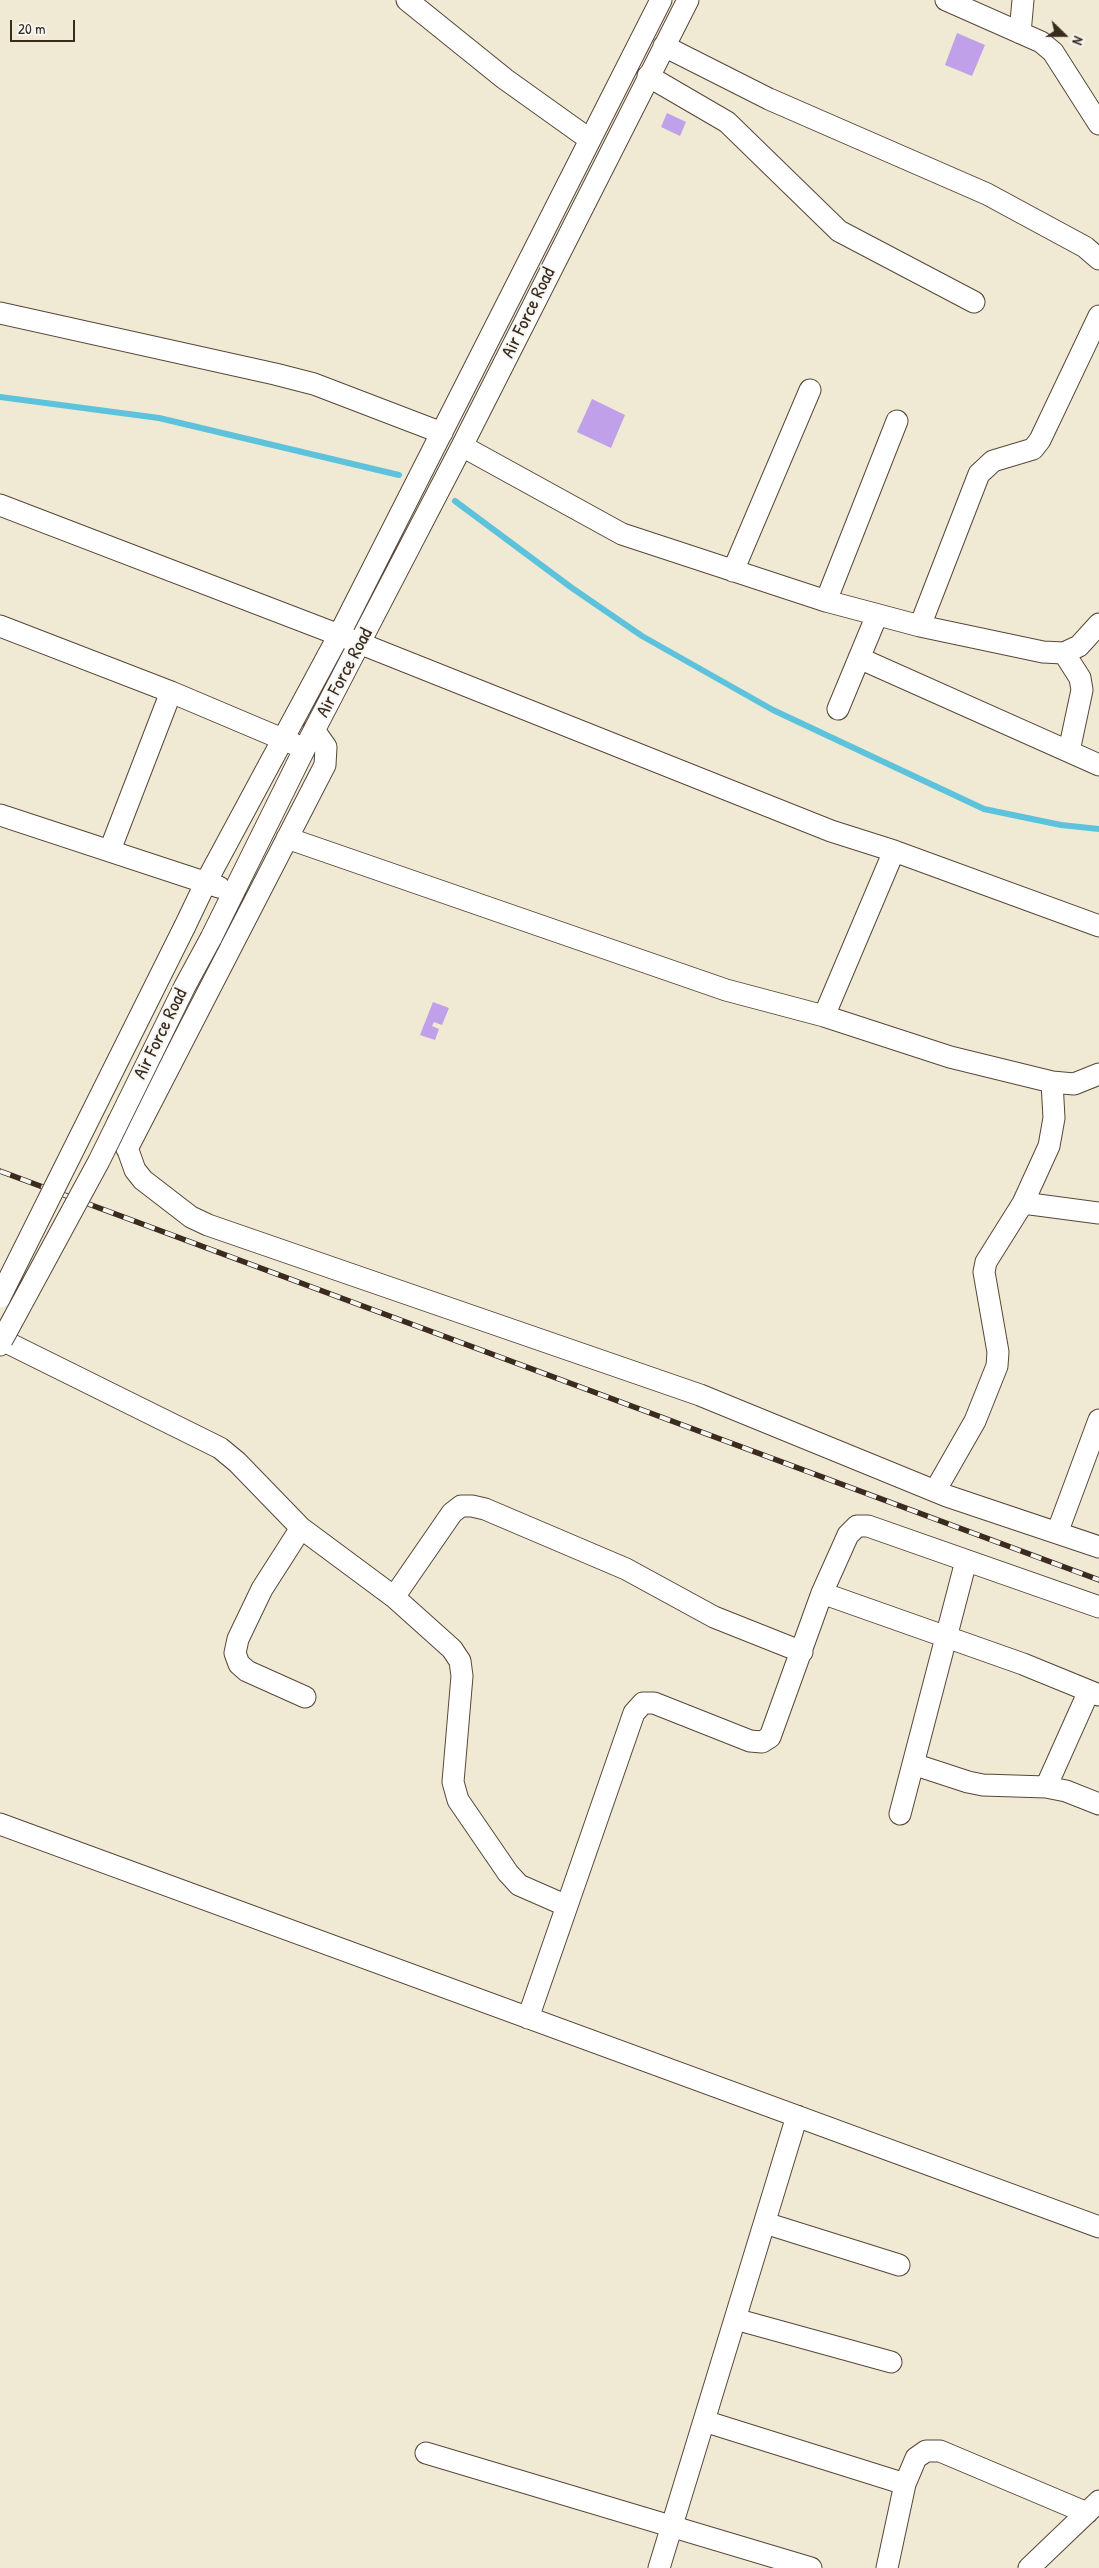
<!DOCTYPE html>
<style>
body{margin:0}
#map{position:relative;width:1099px;height:2568px;overflow:hidden;background:#f0e9d3;font-family:"Patrick Hand",sans-serif}
canvas{display:block}
.north{position:absolute;left:1039px;top:10px;width:50px;height:50px;-webkit-text-stroke:4px #f6f6f2;paint-order:stroke;rotate:112deg;font-size:14px;font-weight:700;line-height:20px;text-align:center;color:#3b2a1e}
.north::after{content:'';display:block;margin:auto;width:18px;height:22px;background:#3b2a1e;clip-path:polygon(50% 0,100% 100%,50% 72%,0 100%)}
.scale{position:absolute;left:10px;top:20px;width:65px;height:22px;box-sizing:border-box;border:2px solid #3b2a1e;border-top:0;padding-left:6px;font-size:15px;line-height:18px;white-space:nowrap;color:#3b2a1e;-webkit-text-stroke:4px #f6f6f2;paint-order:stroke}
</style>
<div id="map">
<canvas width="1099" height="2568"></canvas>
<div class="north">N</div>
<div class="scale">20 m</div>
</div>
<script>
const context = document.querySelector('canvas').getContext('2d');
context.lineJoin = 'round';
function poly(rows) {
  const path = new Path2D();
  for (const r of rows) {
    path.moveTo(r[0], r[1]);
    for (let i = 2; i < r.length; i += 2) path.lineTo(r[i], r[i + 1]);
  }
  return path;
}
function stroke(path, color, width, dash) {
  context.strokeStyle = color;
  context.lineWidth = width;
  context.lineCap = dash ? 'butt' : 'round';
  context.setLineDash(dash || []);
  context.stroke(path);
}
function paint(path, color) {
  context.fillStyle = color;
  context.fill(path, 'evenodd');
}
function write(font, color, halo, rows, align = 'center') {
  context.font = font + ' "Patrick Hand",sans-serif';
  context.lineWidth = 4;
  context.setLineDash([]);
  context.textBaseline = 'middle';
  context.strokeStyle = halo;
  context.fillStyle = color;
  for (const [text, x, y, turn = 0] of rows) {
    context.save();
    context.translate(x, y);
    context.rotate((+turn || 0) * Math.PI / 180);
    context.textAlign = isNaN(turn) ? turn : align;
    if (halo) context.strokeText(text, 0, 0);
    context.fillText(text, 0, 0);
    context.restore();
  }
}
stroke(poly([
 [0,397,159,418,399,475],
 [455,501,572,588,642,636,773,710,984,809,1061,825,1099,829]
]), '#5dc2db', 6);
paint(poly([
 [957,33,985,45,972,76,945,65],
 [667,113,686,122,680,136,661,127],
 [592,399,625,415,611,448,577,432],
 [433,1002,449,1008,442,1025,434,1022,432,1026,439,1029,435,1040,420,1035]
]), '#c0a0e9');
const minor = poly([
 [407,0,505,79,589,139],
 [946,0,1041,42,1053,52,1099,124],
 [1020,33,1023,0],
 [664,46,769,99,987,194,1085,247,1099,259],
 [648,76,727,122,839,231,974,302],
 [0,313,275,374,314,384,442,433],
 [462,446,622,534,826,601,920,626,1043,652,1064,653,1079,646,1099,624],
 [0,505,339,635,831,831,894,851,1099,926],
 [733,571,810,390],
 [826,601,897,421],
 [0,626,171,692,294,744],
 [920,626,979,474,993,461,1033,449,1040,440,1099,316],
 [1064,653,1080,678,1082,690,1069,751],
 [859,658,1099,765],
 [838,709,877,615],
 [0,815,219,887],
 [287,838,726,990,824,1016,950,1057,1052,1082,1074,1084,1099,1074],
 [110,850,171,692],
 [185,926,206,882,339,635,661,0],
 [211,938,305,748,462,446,688,0],
 [824,1016,894,851],
 [118,1122,135,1170,143,1180,191,1217,208,1225,700,1395,947,1496,1099,1547],
 [127,1149,325,765,326,747,314,730],
 [1023,1203,1099,1213],
 [0,1345,2,1340,220,1448,237,1462,301,1528,394,1597,452,1649,460,1661,462,1676,453,1782,458,1800,508,1873,519,1885,567,1906],
 [935,1491,975,1421,997,1366,998,1352,984,1272,986,1262,1023,1203,1049,1146,1054,1118,1052,1082],
 [301,1528,262,1589,238,1639,235,1653,239,1664,247,1671,305,1697],
 [1057,1533,1099,1420],
 [822,1593,1023,1664,1099,1695],
 [394,1597,452,1513,461,1506,472,1506,485,1509,626,1569,714,1617,802,1652],
 [913,1764,968,1782,983,1785,1046,1787,1066,1791,1099,1804],
 [1046,1787,1089,1691],
 [900,1814,966,1561],
 [0,1824,1099,2227],
 [528,2018,634,1713,643,1703,654,1703,750,1741,762,1742,770,1737,822,1593,848,1535,857,1526,868,1526,1099,1607],
 [765,2223,899,2265],
 [735,2319,891,2362],
 [704,2421,905,2484],
 [426,2453,811,2568],
 [659,2568,797,2116],
 [887,2568,905,2484,916,2458,926,2451,940,2451,1087,2513],
 [1029,2568,1099,2501]
]);
stroke(minor, '#564739', 23);
stroke(minor, '#fff', 21);
const rail = poly([
 [0,1171,1099,1580]
]);
stroke(rail, '#3b2a1e', 5.5);
stroke(rail, '#f6f6f2', 4, [11]);
const minorBridge = poly([
 [0,1297,185,926],
 [2,1340,99,1161,185,986,211,938]
]);
stroke(minorBridge, '#564739', 23, []);
stroke(minorBridge, '#fff', 21);
write('19px', '#3b2a1e', '#f6f6f2', [
 ["Air Force Road",529,313,-64],
 ["Air Force Road",345,673,-62],
 ["Air Force Road",161,1034,-64]
]);
</script>
